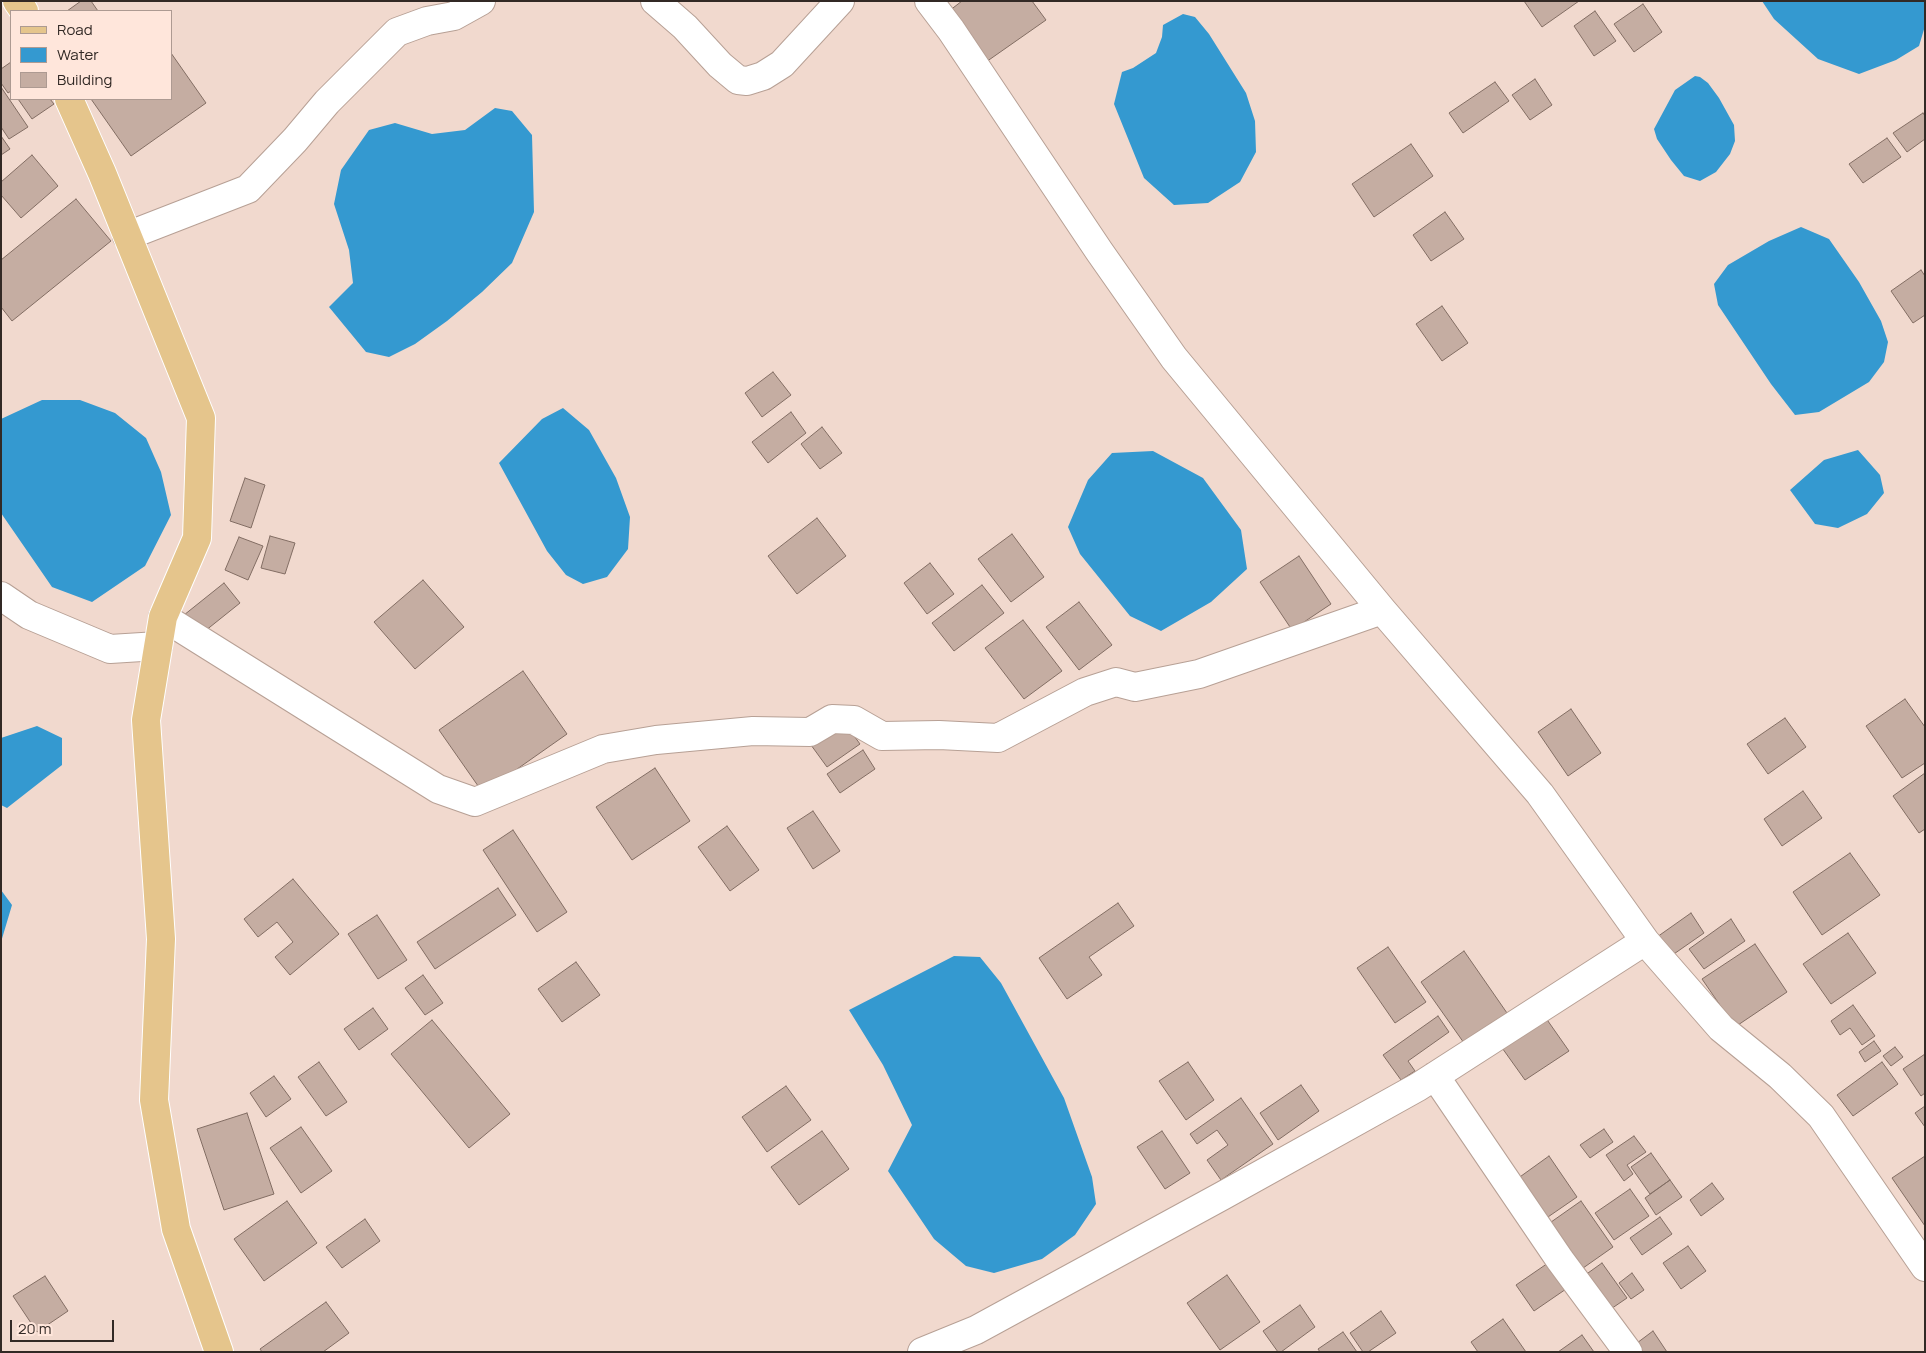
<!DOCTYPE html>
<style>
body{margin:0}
#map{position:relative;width:1926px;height:1353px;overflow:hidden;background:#f1d9ce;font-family:Manrope,sans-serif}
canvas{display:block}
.frame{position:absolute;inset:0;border:2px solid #322925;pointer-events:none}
.legend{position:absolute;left:10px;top:10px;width:162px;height:90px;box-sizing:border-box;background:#ffe6db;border:1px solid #ad9a92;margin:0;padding:6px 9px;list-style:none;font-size:15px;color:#322925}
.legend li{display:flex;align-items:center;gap:10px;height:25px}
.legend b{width:25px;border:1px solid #ad9a92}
.scale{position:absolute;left:10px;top:1320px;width:104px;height:22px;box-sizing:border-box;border:2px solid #322925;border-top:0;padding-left:6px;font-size:15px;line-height:18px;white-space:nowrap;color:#322925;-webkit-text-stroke:4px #ffe6db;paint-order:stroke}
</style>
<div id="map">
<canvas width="1926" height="1353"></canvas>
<div class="frame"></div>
<ul class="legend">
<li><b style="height:6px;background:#e5c58c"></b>Road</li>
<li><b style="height:14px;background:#3499d0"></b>Water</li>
<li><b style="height:14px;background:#c5ada2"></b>Building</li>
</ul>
<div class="scale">20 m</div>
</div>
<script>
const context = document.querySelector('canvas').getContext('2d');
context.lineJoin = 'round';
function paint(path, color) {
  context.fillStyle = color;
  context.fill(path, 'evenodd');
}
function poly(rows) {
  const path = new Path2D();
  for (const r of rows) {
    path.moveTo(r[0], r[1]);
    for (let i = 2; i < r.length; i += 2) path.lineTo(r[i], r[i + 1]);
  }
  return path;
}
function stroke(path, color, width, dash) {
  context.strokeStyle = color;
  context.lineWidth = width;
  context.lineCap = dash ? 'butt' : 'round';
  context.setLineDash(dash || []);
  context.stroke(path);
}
paint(poly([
 [1762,1,1925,1,1925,26,1919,46,1896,60,1859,74,1818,59,1774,19],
 [1183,14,1195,17,1209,34,1246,93,1255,121,1256,152,1240,182,1208,203,1174,205,1144,178,1114,104,1122,72,1133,68,1156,53,1162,37,1163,25],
 [1695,76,1700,77,1708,83,1719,98,1734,125,1735,141,1730,154,1716,172,1700,181,1684,176,1671,160,1657,139,1654,129,1675,90],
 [495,108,512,111,532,135,534,212,512,263,482,292,447,321,415,344,389,357,366,352,329,307,353,283,349,250,334,204,341,170,369,130,395,123,432,134,465,130],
 [1801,227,1829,239,1859,282,1881,321,1888,342,1884,362,1869,382,1819,412,1795,415,1771,384,1718,305,1714,284,1728,265,1769,241],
 [42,400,80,400,115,413,146,438,161,472,171,515,145,566,92,602,52,587,1,513,1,419],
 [563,408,589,430,616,478,630,517,628,549,607,577,583,584,566,575,547,551,499,463,542,419],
 [1858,450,1880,475,1884,493,1867,514,1838,528,1815,524,1790,490,1824,460],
 [1153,451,1203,478,1241,530,1247,569,1211,602,1161,631,1130,616,1080,554,1068,527,1088,480,1112,453],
 [37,726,62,738,62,765,7,808,1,805,1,738],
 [1,890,12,905,1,942],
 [954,956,980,957,1001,983,1064,1098,1092,1177,1096,1204,1075,1235,1042,1259,994,1273,966,1266,934,1239,888,1171,912,1125,883,1065,849,1010]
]), '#3499d0');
const building = poly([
 [81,1,91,1,98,11,67,11,81,1],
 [962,1,1032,1,1046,20,986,62,949,11,962,1],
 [1524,1,1579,1,1542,27,1524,1],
 [1643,4,1662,32,1634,52,1614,24,1643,4],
 [1595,11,1616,41,1594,56,1574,26,1595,11],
 [171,53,206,103,131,156,91,99,171,99,171,53],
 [11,62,11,91,8,93,1,83,1,69,11,62],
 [1535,79,1552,105,1530,120,1512,95,1535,79],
 [1495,82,1509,101,1463,133,1449,113,1495,82],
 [1,87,28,127,9,139,1,127,1,87],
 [18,99,50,99,54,104,32,119,18,99],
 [1923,113,1925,116,1925,139,1907,152,1893,133,1923,113],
 [1,136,10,149,1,155,1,136],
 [1887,138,1901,157,1863,183,1849,164,1887,138],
 [1411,144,1433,176,1374,217,1352,184,1411,144],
 [32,155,58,186,21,218,1,195,1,182,32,155],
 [76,199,111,241,12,321,1,307,1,260,76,199],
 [1445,212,1464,239,1431,261,1413,235,1445,212],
 [1921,270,1925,276,1925,315,1913,323,1891,291,1921,270],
 [1442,306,1468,343,1442,361,1416,324,1442,306],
 [773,372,791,395,762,417,745,393,773,372],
 [791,412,806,433,768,463,752,442,791,412],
 [822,427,842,453,820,469,801,444,822,427],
 [245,478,265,485,251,528,230,521,245,478],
 [817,518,846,556,797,594,768,556,817,518],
 [1012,534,1044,577,1011,602,978,559,1012,534],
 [270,536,295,543,285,574,261,568,270,536],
 [239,537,263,546,248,580,225,570,239,537],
 [1299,556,1331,604,1292,630,1260,582,1299,556],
 [930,563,954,594,927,614,904,583,930,563],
 [423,580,464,627,415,669,374,622,423,580],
 [224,583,240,603,200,635,184,615,224,583],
 [982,585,1004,613,954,651,932,623,982,585],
 [1079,602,1112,645,1079,670,1046,627,1079,602],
 [1023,620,1062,671,1024,699,985,648,1023,620],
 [523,671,567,734,483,793,439,730,523,671],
 [1905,699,1925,727,1925,763,1902,778,1866,726,1905,699],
 [1571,709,1601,753,1568,776,1538,732,1571,709],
 [1785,718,1806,747,1768,774,1747,744,1785,718],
 [844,722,860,744,827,767,811,745,844,722],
 [863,750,875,769,840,793,827,774,863,750],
 [655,768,690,821,632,860,596,807,655,768],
 [1925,773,1925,829,1919,833,1893,796,1925,773],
 [1803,791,1822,818,1782,846,1764,819,1803,791],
 [813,811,840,851,813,869,787,828,813,811],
 [727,826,759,870,730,891,698,847,727,826],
 [513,830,567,912,537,932,483,850,513,830],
 [1850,853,1880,895,1822,935,1793,892,1850,853],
 [293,879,339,934,290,975,275,957,293,942,277,922,258,937,244,919,293,879],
 [498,888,516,915,435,969,417,942,498,888],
 [1118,903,1134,926,1089,957,1102,975,1067,999,1039,958,1118,903],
 [1691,913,1704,933,1671,956,1657,937,1691,913],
 [377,915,407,960,378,979,348,934,377,915],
 [1731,919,1745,941,1704,969,1689,949,1731,919],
 [1848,933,1876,973,1831,1004,1803,964,1848,933],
 [1755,944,1787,992,1735,1027,1702,979,1755,944],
 [1388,947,1426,1002,1395,1023,1357,968,1388,947],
 [1464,951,1507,1013,1464,1043,1421,982,1464,951],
 [576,962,600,995,562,1022,538,989,576,962],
 [423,975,443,1003,425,1015,405,988,423,975],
 [1853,1005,1875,1036,1862,1045,1850,1028,1840,1035,1831,1021,1853,1005],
 [373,1008,388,1029,359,1050,344,1029,373,1008],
 [1543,1014,1569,1051,1525,1080,1500,1045,1543,1014],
 [1438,1016,1449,1032,1408,1061,1415,1071,1401,1080,1383,1055,1438,1016],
 [432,1020,510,1114,469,1148,391,1054,432,1020],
 [1874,1041,1881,1051,1865,1062,1859,1052,1874,1041],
 [1895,1047,1903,1057,1891,1066,1883,1056,1895,1047],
 [1925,1054,1925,1093,1921,1096,1903,1069,1925,1054],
 [319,1062,347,1102,326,1116,298,1077,319,1062],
 [1188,1062,1214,1100,1186,1120,1159,1081,1188,1062],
 [1882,1062,1898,1084,1853,1116,1837,1095,1882,1062],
 [274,1076,291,1099,266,1117,250,1093,274,1076],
 [1301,1085,1319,1111,1278,1140,1260,1113,1301,1085],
 [786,1086,811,1120,767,1152,742,1117,786,1086],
 [1241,1098,1273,1144,1221,1180,1207,1160,1228,1145,1217,1130,1197,1144,1190,1134,1241,1098],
 [1925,1106,1925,1127,1915,1113,1925,1106],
 [247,1113,274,1194,224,1210,197,1129,247,1113],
 [301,1127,332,1171,301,1193,270,1148,301,1127],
 [1604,1129,1613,1142,1590,1158,1580,1145,1604,1129],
 [822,1131,849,1169,799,1205,771,1167,822,1131],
 [1162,1131,1190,1173,1165,1189,1137,1147,1162,1131],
 [1634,1136,1646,1152,1627,1165,1633,1174,1624,1181,1606,1155,1634,1136],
 [1651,1153,1670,1180,1650,1194,1631,1167,1651,1153],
 [1549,1156,1577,1197,1545,1219,1517,1179,1549,1156],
 [1925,1156,1925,1226,1892,1178,1925,1156],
 [1670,1180,1682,1197,1656,1215,1645,1198,1670,1180],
 [1712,1183,1724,1199,1701,1216,1690,1200,1712,1183],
 [1630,1189,1649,1216,1614,1240,1595,1213,1630,1189],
 [287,1201,317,1243,264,1281,234,1239,287,1201],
 [1581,1201,1613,1247,1576,1273,1544,1227,1581,1201],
 [1660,1217,1672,1234,1642,1255,1630,1238,1660,1217],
 [365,1219,380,1241,342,1268,326,1247,365,1219],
 [1688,1246,1706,1271,1681,1289,1663,1263,1688,1246],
 [1551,1261,1569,1287,1534,1311,1516,1285,1551,1261],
 [1602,1263,1627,1298,1605,1313,1581,1278,1602,1263],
 [1632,1273,1644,1290,1631,1299,1619,1283,1632,1273],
 [1227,1275,1260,1322,1220,1350,1187,1303,1227,1275],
 [45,1276,68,1311,37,1332,13,1296,45,1276],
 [326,1302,349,1333,323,1352,262,1352,260,1349,326,1302],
 [1300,1305,1315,1327,1281,1352,1278,1352,1263,1331,1300,1305],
 [1381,1311,1396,1333,1368,1352,1363,1352,1350,1333,1381,1311],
 [1503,1319,1526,1352,1478,1352,1471,1342,1503,1319],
 [1653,1331,1667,1352,1637,1352,1633,1346,1653,1331],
 [1343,1332,1357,1352,1320,1352,1318,1349,1343,1332],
 [1582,1335,1594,1352,1558,1352,1582,1335]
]);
paint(building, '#c5ada2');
stroke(building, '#826d63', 1);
const minor = poly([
 [655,1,685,27,720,65,738,80,747,81,763,76,782,64,840,1],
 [929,1,951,30,1099,251,1174,358,1382,610,1540,794,1645,941,1721,1028,1780,1076,1821,1116,1925,1267],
 [127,236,248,189,295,140,327,102,397,32,427,21,454,16,481,1],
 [1,596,29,615,110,649,158,646],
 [163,617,438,789,475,802,603,749,656,740,753,731,810,732,832,719,854,720,882,736,939,735,998,738,1085,692,1116,682,1135,687,1199,674,1382,610],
 [1435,1076,1560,1260,1628,1352],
 [922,1352,976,1330,1222,1196,1418,1087,1645,941]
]);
const major = poly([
 [17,1,24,11],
 [69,99,102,173,201,418,197,538,163,617,146,720,161,939,154,1100,176,1229,219,1352]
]);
stroke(minor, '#b7a095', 30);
stroke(major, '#fff', 30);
stroke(minor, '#fff', 28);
stroke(major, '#e5c58c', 28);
</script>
